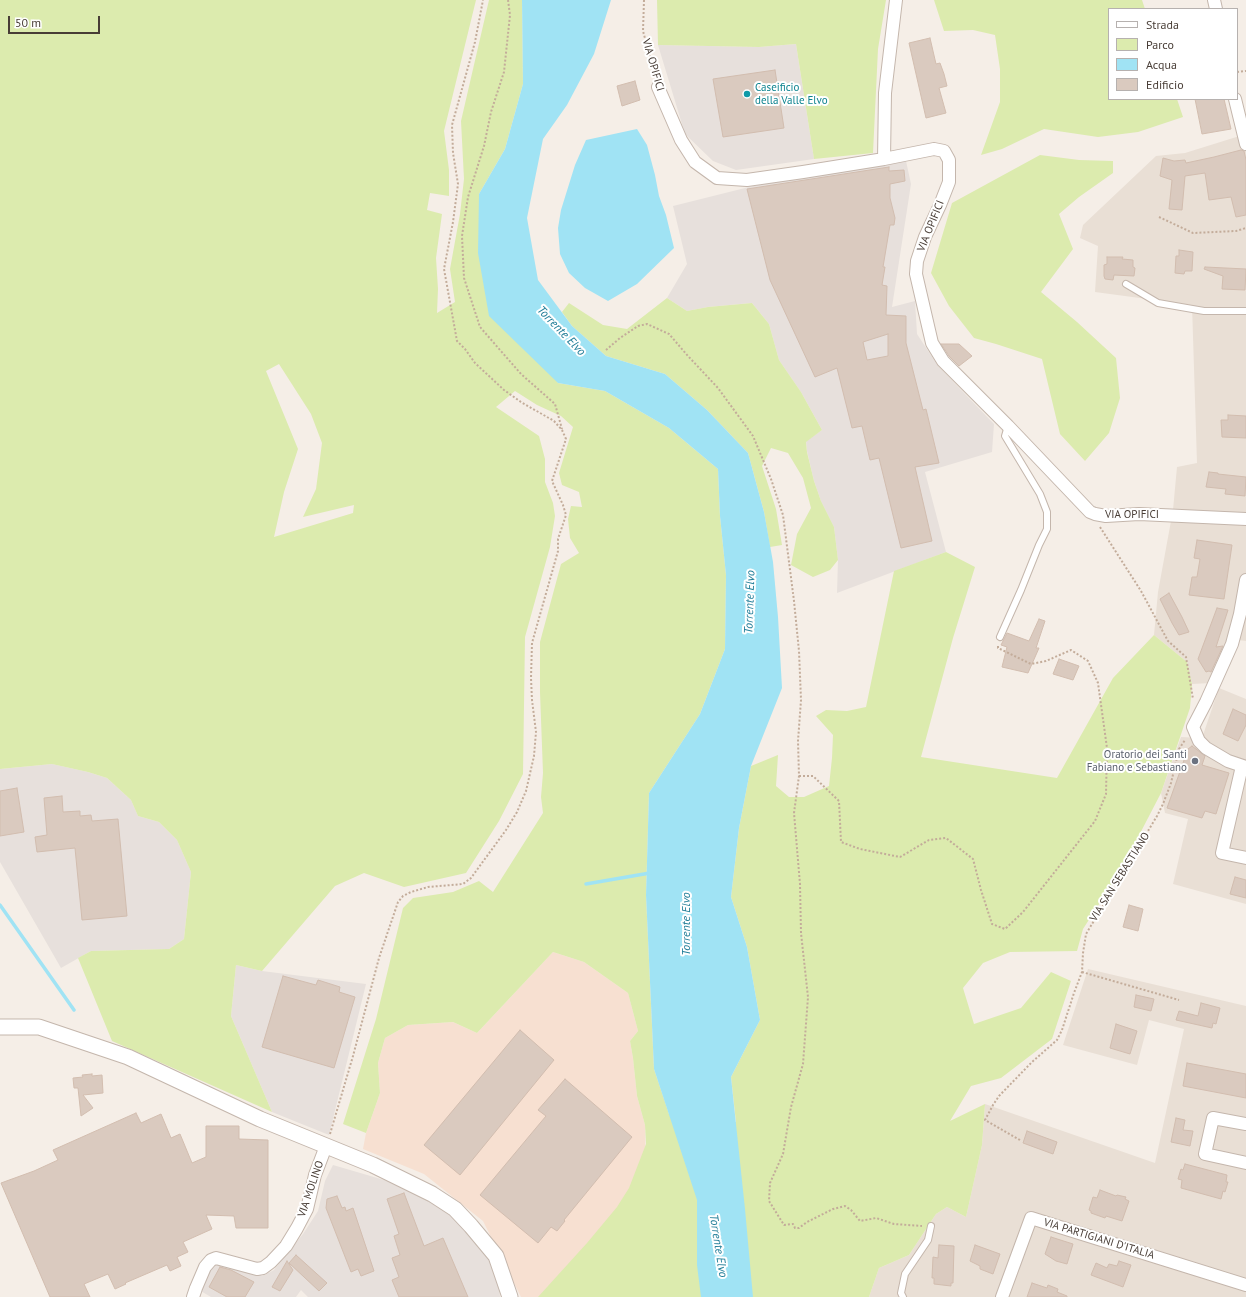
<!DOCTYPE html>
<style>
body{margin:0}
#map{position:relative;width:1246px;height:1297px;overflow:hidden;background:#f5eee7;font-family:"PT Sans",sans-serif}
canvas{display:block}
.legend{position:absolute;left:1108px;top:8px;width:130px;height:92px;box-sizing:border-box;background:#fff;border:1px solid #b6b1af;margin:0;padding:5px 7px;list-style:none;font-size:12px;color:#483d36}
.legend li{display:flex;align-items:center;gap:8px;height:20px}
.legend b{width:20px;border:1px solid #b6b1af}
.scale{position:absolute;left:8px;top:16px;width:92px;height:18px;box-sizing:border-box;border:2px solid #483d36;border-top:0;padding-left:5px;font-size:12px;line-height:14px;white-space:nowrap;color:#483d36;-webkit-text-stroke:3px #fff;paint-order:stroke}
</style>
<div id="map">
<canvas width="1246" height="1297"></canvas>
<ul class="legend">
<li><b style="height:5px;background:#fff"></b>Strada</li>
<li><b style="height:11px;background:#dcebae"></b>Parco</li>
<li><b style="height:11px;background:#a0e3f4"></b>Acqua</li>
<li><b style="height:11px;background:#dacabf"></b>Edificio</li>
</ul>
<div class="scale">50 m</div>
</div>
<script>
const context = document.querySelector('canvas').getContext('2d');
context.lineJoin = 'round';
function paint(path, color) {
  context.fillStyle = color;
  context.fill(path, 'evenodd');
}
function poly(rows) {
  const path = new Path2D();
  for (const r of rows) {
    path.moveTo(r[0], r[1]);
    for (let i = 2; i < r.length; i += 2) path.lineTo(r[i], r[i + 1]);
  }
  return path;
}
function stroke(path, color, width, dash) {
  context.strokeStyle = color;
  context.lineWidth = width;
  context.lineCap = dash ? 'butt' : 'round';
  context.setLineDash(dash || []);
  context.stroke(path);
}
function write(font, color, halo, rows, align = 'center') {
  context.font = font + ' "PT Sans",sans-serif';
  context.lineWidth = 4;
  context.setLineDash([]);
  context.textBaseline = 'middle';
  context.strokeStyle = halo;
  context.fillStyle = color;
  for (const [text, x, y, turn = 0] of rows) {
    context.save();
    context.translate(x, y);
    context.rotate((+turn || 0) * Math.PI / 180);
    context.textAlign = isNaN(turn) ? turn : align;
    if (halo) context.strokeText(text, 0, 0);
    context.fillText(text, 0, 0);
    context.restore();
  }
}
paint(poly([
 [1246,134,1246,641,1230,639,1211,683,1192,684,1187,662,1154,635,1158,592,1173,510,1177,467,1197,463,1192,305,1095,292,1098,246,1080,238,1083,225,1156,156,1185,153],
 [1219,688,1246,699,1246,904,1173,884,1188,819,1165,813,1161,793,1181,737,1202,738],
 [1088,969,1246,1006,1246,1297,869,1297,879,1268,909,1255,936,1214,947,1207,966,1217,982,1145,985,1104,1155,1163,1184,1029,1149,1020,1137,1065,1063,1045]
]), '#e9dfd5');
paint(poly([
 [553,952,584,962,628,993,638,1031,630,1041,633,1058,637,1096,645,1125,646,1177,548,1297,521,1297,483,1221,424,1174,363,1149,366,1133,380,1093,378,1063,385,1038,408,1025,453,1022,477,1033]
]), '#f7e0d1');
paint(poly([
 [796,44,814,159,736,170,713,161,685,134,658,45,759,47],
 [906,161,911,184,892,307,915,301,917,334,938,366,994,424,992,452,925,472,946,552,837,593,838,560,834,527,821,501,814,481,807,451,806,441,822,430,801,392,779,360,769,324,752,303,708,307,687,311,667,298,687,264,673,206,777,180,878,164],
 [52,764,88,772,107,778,131,800,138,816,159,822,177,840,191,872,184,939,169,949,91,951,61,968,0,862,0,769],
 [236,965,262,971,366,984,329,1135,272,1112,231,1016],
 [333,1165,391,1182,451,1213,489,1259,499,1285,500,1297,308,1297,301,1290,296,1297,211,1297,199,1290,214,1262,224,1263,262,1276,274,1270,303,1234,318,1211,325,1181]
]), '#e7e0dc');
paint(poly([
 [0,0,476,0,444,131,449,170,449,196,430,193,427,210,442,214,436,258,438,289,437,313,455,302,450,269,460,214,464,179,461,121,489,0,522,0,523,84,505,149,479,194,558,383,605,391,669,428,718,469,720,516,726,575,725,649,700,714,649,793,646,895,654,1069,669,1114,736,1122,731,1077,760,1020,747,947,731,897,739,828,751,766,778,755,776,786,789,797,804,797,829,786,832,758,833,735,816,716,826,710,847,711,866,707,894,571,946,552,975,567,953,638,921,757,1057,778,1113,678,1154,635,1187,662,1192,684,1190,708,1161,793,1121,870,1083,929,1077,951,1010,952,983,963,963,988,974,1024,1021,1008,1051,972,1071,981,1052,1039,1001,1078,971,1086,950,1121,985,1104,982,1145,966,1217,947,1207,936,1214,909,1255,879,1268,869,1297,538,1297,587,1243,617,1207,629,1188,646,1144,645,1125,637,1096,633,1058,630,1041,638,1031,628,993,584,962,553,952,477,1033,453,1022,408,1025,385,1038,378,1063,380,1093,366,1133,343,1124,376,1019,403,908,413,898,453,892,479,881,493,892,543,813,541,797,543,773,540,692,540,642,561,564,579,553,570,538,568,519,571,506,582,507,579,492,562,485,559,473,573,427,561,416,537,405,515,391,496,407,539,436,545,459,545,482,553,503,555,516,550,547,525,637,523,774,499,821,466,873,404,887,364,873,335,886,262,971,236,965,231,1016,272,1112,112,1041,78,958,91,951,169,949,184,939,191,872,177,840,159,822,138,816,131,800,107,778,88,772,52,764,0,769],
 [279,364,311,414,322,443,316,489,303,517,354,505,353,513,274,537,284,492,298,449,266,371],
 [657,0,886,0,878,49,873,153,814,159,796,44,759,47,658,45],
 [934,0,1142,0,1145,9,1109,9,1109,99,1177,99,1183,117,1138,132,1098,137,1044,129,1002,149,981,155,1000,102,1000,69,995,35,973,30,944,31],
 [1040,155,1079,160,1113,161,1113,173,1079,197,1059,214,1073,249,1041,292,1077,322,1116,358,1120,398,1109,433,1085,461,1060,434,1042,359,996,344,974,338,949,306,931,273,952,203],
 [667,298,687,311,708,307,752,303,769,324,779,360,801,392,822,430,806,442,807,452,814,481,821,501,834,527,838,560,830,570,813,577,791,565,797,534,811,508,803,478,788,453,771,448,762,466,776,509,782,545,770,547,764,512,748,453,707,410,665,374,606,356,572,326,562,312,569,303,603,325,627,329]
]), '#dcebae');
paint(poly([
 [522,0,611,0,594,54,567,105,543,139,527,218,538,280,572,326,606,356,665,374,707,410,748,453,764,512,773,562,778,617,782,688,751,766,739,828,731,897,747,947,760,1020,731,1077,745,1209,753,1297,701,1297,697,1265,697,1200,654,1069,646,895,649,793,700,714,725,649,726,575,720,516,718,469,669,428,605,391,558,383,489,316,478,253,479,194,505,149,523,84],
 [637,129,647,145,655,175,659,196,666,215,674,248,637,284,608,301,585,288,569,273,560,254,558,228,561,210,575,165,586,140]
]), '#a0e3f4');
stroke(poly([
 [586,884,650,873],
 [0,905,74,1010]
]), '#a0e3f4', 3.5);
const building = poly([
 [930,38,936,64,940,63,944,74,947,86,939,88,946,113,926,118,909,43,930,38],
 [775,70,784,128,723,137,713,79,775,70],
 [635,81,640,100,622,106,617,86,635,81],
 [1195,99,1224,99,1231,129,1202,134,1195,99],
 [1241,150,1244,151,1246,160,1246,215,1236,217,1231,197,1209,200,1205,173,1185,176,1182,210,1169,209,1172,180,1160,176,1163,158,1174,161,1185,160,1186,163,1214,157,1241,150],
 [889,167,889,171,904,170,905,181,890,184,890,198,895,218,894,225,890,225,883,267,885,267,882,285,887,286,886,315,906,316,906,343,923,410,926,409,939,463,915,467,932,541,901,548,879,458,870,460,862,426,852,428,837,368,815,377,770,280,747,189,889,167],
 [888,334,888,356,867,360,863,342,888,334],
 [1179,250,1193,252,1192,271,1185,271,1184,274,1175,273,1176,256,1179,256,1179,250],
 [1107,257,1123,257,1122,259,1133,260,1133,267,1135,268,1134,276,1114,275,1113,280,1105,279,1104,276,1104,265,1107,264,1107,257],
 [1205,267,1246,269,1245,290,1222,289,1223,276,1204,269,1205,267],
 [941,344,959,344,972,356,959,366,949,356,941,344],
 [1228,415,1246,416,1246,438,1222,437,1221,420,1228,420,1228,415],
 [1209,472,1218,473,1218,474,1246,477,1245,496,1225,494,1226,489,1206,487,1209,472],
 [1197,540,1232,545,1224,599,1189,595,1192,577,1197,577,1200,559,1194,558,1197,540],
 [1169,593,1182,617,1189,632,1179,635,1172,623,1160,599,1169,593],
 [1217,608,1228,610,1216,647,1223,646,1211,672,1209,671,1206,672,1198,659,1217,608],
 [1039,619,1045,621,1036,648,1039,648,1028,673,1002,667,1007,647,1001,645,1007,633,1029,641,1039,619],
 [1059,659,1079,666,1073,680,1053,674,1059,659],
 [1233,709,1246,715,1246,725,1238,741,1223,734,1233,709],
 [1192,746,1205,756,1202,765,1229,773,1216,814,1205,811,1202,818,1167,808,1188,749,1192,746],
 [17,788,24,832,0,836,0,791,17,788],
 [62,796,63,812,80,811,80,816,91,815,92,821,118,819,127,916,82,920,75,848,37,852,35,837,47,835,44,798,62,796],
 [1235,877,1246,880,1246,898,1230,894,1235,877],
 [1129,905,1143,909,1138,931,1123,927,1129,905],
 [283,976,316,985,318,980,340,987,339,992,355,997,334,1068,262,1047,283,976],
 [1136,995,1154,999,1151,1011,1134,1007,1136,995],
 [1201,1003,1220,1008,1216,1024,1213,1023,1212,1028,1176,1020,1179,1011,1198,1016,1201,1003],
 [1116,1024,1137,1031,1130,1054,1110,1048,1116,1024],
 [520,1030,554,1060,460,1175,424,1145,520,1030],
 [1187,1063,1246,1074,1246,1098,1183,1086,1187,1063],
 [92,1074,92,1076,102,1075,103,1093,83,1095,93,1108,81,1116,78,1088,74,1088,73,1078,83,1077,82,1075,92,1074],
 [565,1079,632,1137,564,1220,565,1221,557,1231,551,1227,538,1243,480,1195,546,1116,538,1110,565,1079],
 [136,1113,141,1123,161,1114,171,1138,180,1134,192,1163,206,1157,206,1126,239,1126,239,1139,268,1140,268,1228,236,1228,234,1216,206,1215,212,1229,183,1242,188,1252,177,1257,181,1266,170,1271,167,1265,125,1283,126,1284,115,1289,108,1274,84,1284,90,1297,50,1297,1,1183,34,1171,58,1160,53,1150,136,1113],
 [1176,1118,1185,1120,1183,1130,1193,1131,1190,1146,1171,1142,1176,1118],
 [1027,1131,1057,1142,1053,1154,1023,1143,1027,1131],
 [1185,1164,1227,1175,1226,1182,1228,1182,1225,1192,1223,1191,1221,1199,1181,1188,1182,1180,1178,1179,1181,1169,1183,1170,1185,1164],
 [1100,1190,1116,1196,1117,1195,1126,1197,1125,1199,1129,1201,1122,1221,1106,1216,1105,1218,1091,1213,1091,1211,1089,1210,1093,1197,1097,1198,1100,1190],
 [404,1193,424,1246,443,1238,468,1297,399,1297,392,1280,399,1277,392,1258,400,1255,394,1236,399,1234,387,1199,404,1193],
 [337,1196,342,1208,345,1207,346,1211,353,1208,374,1271,361,1276,358,1269,351,1272,326,1208,327,1199,337,1196],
 [1051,1237,1073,1244,1067,1264,1056,1261,1045,1254,1051,1237],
 [939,1245,954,1246,953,1283,951,1283,951,1286,934,1284,934,1278,932,1278,933,1257,938,1258,939,1245],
 [975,1245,1000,1254,993,1274,980,1269,980,1266,970,1261,975,1245],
 [296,1255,327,1283,319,1291,289,1263,296,1255],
 [287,1261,293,1270,280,1291,272,1287,287,1261],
 [1119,1261,1131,1265,1123,1287,1091,1275,1096,1263,1107,1268,1109,1264,1117,1266,1119,1261],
 [220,1267,231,1270,254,1282,245,1297,227,1297,209,1287,220,1267],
 [1032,1283,1047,1288,1048,1285,1058,1289,1057,1292,1067,1296,1067,1297,1027,1297,1032,1283]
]);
paint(building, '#dacabf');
stroke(building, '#d2bdaf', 1);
const service = poly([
 [1126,284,1158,303,1204,311,1246,311],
 [1000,637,1021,590,1039,545,1047,529,1047,512,1040,494,1005,436,1008,426],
 [903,1297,901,1293,905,1274,928,1240,931,1226]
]);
const minor = poly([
 [1214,0,1216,9],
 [658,87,681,140,695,162,717,178,747,180,803,172,884,159,934,149,944,151,949,160,949,182,940,205,925,237,917,261,916,274,932,343,943,361,1008,426,1090,512,1095,514,1106,516,1139,514,1246,519],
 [1235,99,1246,144],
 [884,159,885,93,896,0],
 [1246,580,1240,614,1232,644,1206,702,1193,727,1199,741,1206,748,1228,761,1246,767],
 [1242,766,1222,853,1246,858],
 [1246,1124,1213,1118,1205,1154,1246,1163],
 [193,1297,196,1288,205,1267,211,1260,216,1258,257,1269,263,1268,271,1262,286,1246,297,1228,307,1209,315,1175,326,1146],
 [1002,1297,1031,1218,1246,1285]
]);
const tertiary = poly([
 [0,1027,39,1027,128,1057,260,1119,373,1165,432,1194,455,1209,471,1226,496,1256,510,1297]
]);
stroke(service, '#c4b6ac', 8);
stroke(minor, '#c4b6ac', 14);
stroke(tertiary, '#c4b6ac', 17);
stroke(poly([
 [508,0,510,15,504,72,491,112,484,146,468,197,462,236,464,278,480,327,521,374,555,404,562,429],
 [644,0,643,31,655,75],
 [1237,72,1246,71],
 [1159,217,1193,233,1236,231,1246,228],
 [606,350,620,338,638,326,647,324,669,334,688,356,718,388,753,436,771,479,783,515,794,601,799,651,801,700,798,741,799,776,794,813,800,884,801,933,808,997,803,1064,791,1107,783,1154,770,1183,769,1201,784,1225,793,1224,795,1228,799,1228,807,1222,833,1209,845,1206,851,1210,860,1221,876,1218,894,1224,922,1226],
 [1100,527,1141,591,1168,641,1186,657,1193,699],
 [799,776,813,776,839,801,841,842,860,849,900,857,929,840,946,838,973,859,981,890,992,924,1005,929,1023,912,1095,821,1106,794,1107,748,1098,683,1088,661,1071,650,1046,661,1031,664,998,648,998,644],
 [1082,972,1179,1000],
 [330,1134,353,1056,379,958,398,902,403,896,411,892,428,887,463,884,471,878,506,830,517,812,526,791,534,756,536,732,532,700,531,678,532,643,558,551,558,539,566,515,563,505,552,481,566,439,562,430,554,421,521,402,504,390,475,363,465,349,457,341,444,269,453,222,458,184,453,153,452,125,475,42,483,0],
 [1020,1140,985,1120,993,1105,999,1096,1032,1062,1057,1040,1062,1030,1074,993,1082,972,1083,953,1086,934,1157,816,1163,804,1171,783,1179,749,1185,740]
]), '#c3ac9a', 2, [2, 2]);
stroke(service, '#fff', 6);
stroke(minor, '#fff', 12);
stroke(tertiary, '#fff', 15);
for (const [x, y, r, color] of [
 [747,94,4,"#0f9aa8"],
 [1195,761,4,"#6b7280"]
]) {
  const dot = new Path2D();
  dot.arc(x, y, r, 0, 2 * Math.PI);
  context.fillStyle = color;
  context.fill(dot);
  stroke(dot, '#fff', 1.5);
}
write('11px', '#483d36', '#fff', [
 ["VIA OPIFICI",653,65,74],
 ["VIA OPIFICI",931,226,-68],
 ["VIA OPIFICI",1132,515],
 ["VIA SAN SEBASTIANO",1120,877,-58],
 ["VIA MOLINO",311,1189,-71],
 ["VIA PARTIGIANI D'ITALIA",1099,1239,17]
]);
write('11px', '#0d838f', '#fff', [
 ["Caseificio",755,88],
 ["della Valle Elvo",755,101]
], 'left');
write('11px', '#5b616d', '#fff', [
 ["Oratorio dei Santi",1187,755],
 ["Fabiano e Sebastiano",1187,768]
], 'right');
write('italic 12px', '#237f99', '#fff', [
 ["Torrente Elvo",561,331,46],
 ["Torrente Elvo",750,602,-88],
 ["Torrente Elvo",687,924,-90],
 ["Torrente Elvo",718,1246,81]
]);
</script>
